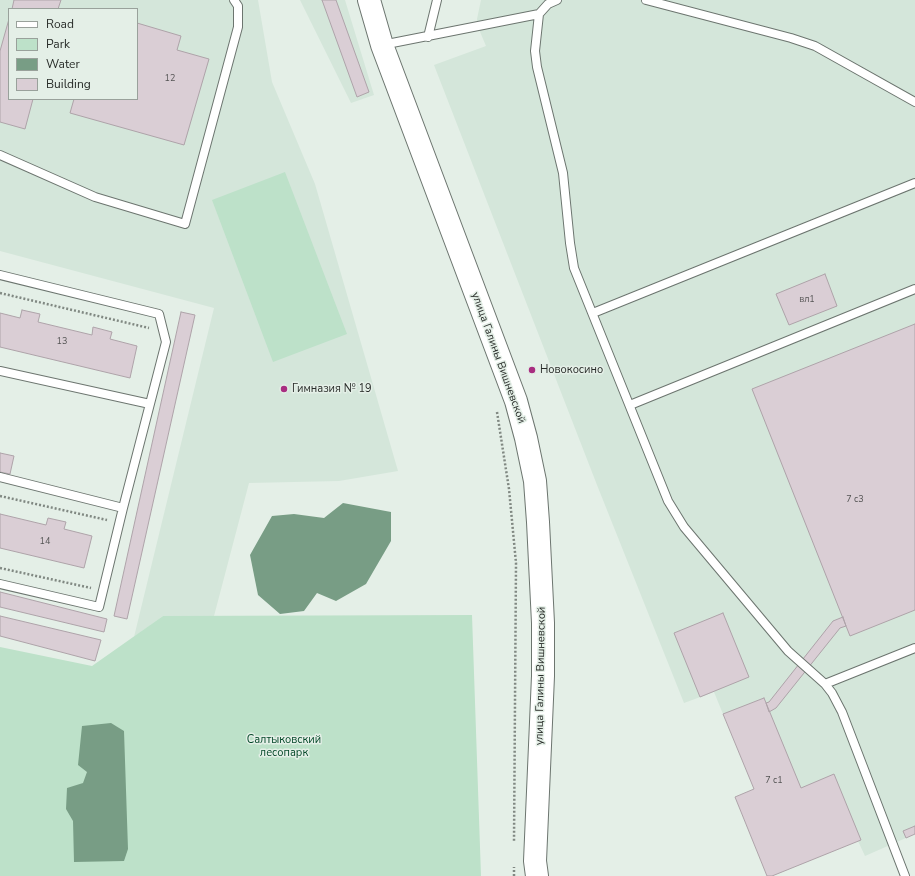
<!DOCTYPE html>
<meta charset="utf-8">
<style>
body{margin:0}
#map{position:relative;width:915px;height:876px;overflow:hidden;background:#e4efe7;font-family:"Nunito Sans",sans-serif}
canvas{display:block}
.legend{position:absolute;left:8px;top:8px;width:130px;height:92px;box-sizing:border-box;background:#e4efe7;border:1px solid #99a19b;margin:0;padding:5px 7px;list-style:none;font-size:12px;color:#282c29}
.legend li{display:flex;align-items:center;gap:8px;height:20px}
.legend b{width:20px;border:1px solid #99a19b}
</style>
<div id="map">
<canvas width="915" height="876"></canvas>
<ul class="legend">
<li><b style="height:5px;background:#fff"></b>Road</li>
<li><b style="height:11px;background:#bde1c9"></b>Park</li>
<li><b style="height:11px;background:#789d85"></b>Water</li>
<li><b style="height:11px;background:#daced5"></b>Building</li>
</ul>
</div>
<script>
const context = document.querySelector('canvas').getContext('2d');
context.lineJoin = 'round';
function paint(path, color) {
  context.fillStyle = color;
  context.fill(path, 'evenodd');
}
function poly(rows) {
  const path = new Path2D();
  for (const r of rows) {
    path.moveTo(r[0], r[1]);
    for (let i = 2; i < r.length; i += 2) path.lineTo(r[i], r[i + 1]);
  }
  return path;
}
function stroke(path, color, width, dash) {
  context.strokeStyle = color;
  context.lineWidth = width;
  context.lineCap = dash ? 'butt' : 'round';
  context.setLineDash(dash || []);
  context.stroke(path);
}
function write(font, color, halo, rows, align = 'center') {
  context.font = font + ' "Nunito Sans",sans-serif';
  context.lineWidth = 3;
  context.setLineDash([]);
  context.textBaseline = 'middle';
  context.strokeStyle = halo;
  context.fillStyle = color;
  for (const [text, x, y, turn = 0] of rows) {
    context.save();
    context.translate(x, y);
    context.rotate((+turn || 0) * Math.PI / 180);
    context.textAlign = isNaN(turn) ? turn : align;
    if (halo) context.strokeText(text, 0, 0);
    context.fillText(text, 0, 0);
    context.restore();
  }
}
paint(poly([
 [0,0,258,0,272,82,315,184,398,471,339,481,249,483,214,616,163,616,134,637,214,308,0,251],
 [9,9,137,9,137,99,9,99],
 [300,0,345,0,374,95,351,103],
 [481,0,915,0,915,834,865,856,858,841,772,876,767,876,754,789,723,714,714,692,684,703,597,485,434,65,486,46,478,27,477,19]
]), '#d4e6da');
paint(poly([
 [285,172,347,334,273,362,212,200],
 [472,615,481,876,0,876,0,647,92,666,163,616]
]), '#bde1c9');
paint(poly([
 [343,503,391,512,391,541,366,584,336,601,317,593,304,611,280,614,258,595,250,555,272,516,294,514,324,518],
 [111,723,124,731,128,849,124,861,74,862,73,821,66,809,67,788,83,783,87,772,78,765,82,726]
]), '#789d85');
const building = poly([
 [14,0,61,0,58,9,12,9,14,0],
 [322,0,336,0,369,92,357,97,322,0],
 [9,19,9,99,33,99,25,129,0,122,0,51,9,19],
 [137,23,181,36,177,50,209,59,184,145,70,113,74,99,137,99,137,23],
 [825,274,837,306,789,325,776,294,825,274],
 [22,310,40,314,38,322,92,335,93,327,112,332,110,339,137,346,130,378,0,347,0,313,20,318,22,310],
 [181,312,195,315,127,619,114,616,181,312],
 [915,324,915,610,850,636,752,389,915,324],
 [0,453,14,456,10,474,0,472,0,453],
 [0,514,46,525,48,518,66,522,64,529,92,536,84,568,0,548,0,514],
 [0,592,107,619,104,632,0,607,0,592],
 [723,613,749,677,700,697,674,633,723,613],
 [0,616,101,640,95,661,0,636,0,616],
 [843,617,846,626,840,628,776,708,769,712,766,703,769,702,833,621,843,617],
 [764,698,801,788,834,774,861,840,772,876,767,876,735,797,754,789,723,714,764,698],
 [915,826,915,834,906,838,903,831,915,826]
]);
paint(building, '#daced5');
stroke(building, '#aea3a9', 1);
const lane = poly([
 [557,0,548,4,539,14,535,51,537,67,563,173,570,243,574,268,668,501,684,527,788,651,825,684,832,693,842,712,905,876],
 [646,0,791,38,815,46,915,102],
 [428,37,437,0],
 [382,45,539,14],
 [0,155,95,197,185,224,238,27,238,6,234,0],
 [0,275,159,314,166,342,123,508,99,607,0,584],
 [593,313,915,183],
 [0,371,150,404],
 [630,405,915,289],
 [0,477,123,508],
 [825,684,915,648]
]);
const secondary = poly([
 [369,0,382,45,516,401,526,438,535,481,538,522,543,623,543,676,535,861,537,876]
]);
stroke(lane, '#6c756f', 10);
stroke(secondary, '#6c756f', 24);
stroke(poly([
 [0,293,149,328],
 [497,412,509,489,516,563,514,842],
 [0,496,107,520],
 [0,568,91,588],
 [514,876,514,867]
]), '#808882', 2.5, [2, 2]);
stroke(lane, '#fff', 8);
stroke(secondary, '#fff', 22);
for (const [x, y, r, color] of [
 [532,370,4,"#a82d80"],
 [284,389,4,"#a82d80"]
]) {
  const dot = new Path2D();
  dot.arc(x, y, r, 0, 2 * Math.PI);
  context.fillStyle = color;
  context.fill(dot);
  stroke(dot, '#e4efe7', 1.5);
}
write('9px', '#545454', null, [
 ["12",170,79],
 ["вл1",807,300],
 ["13",62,342],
 ["7 с3",855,500],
 ["14",45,542],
 ["7 с1",774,781]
]);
write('11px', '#282c29', '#e4efe7', [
 ["улица Галины Вишневской",498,358,70],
 ["улица Галины Вишневской",541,676,-89]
]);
write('11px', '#282c29', '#e4efe7', [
 ["Новокосино",540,370],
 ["Гимназия № 19",292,389]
], 'left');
write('11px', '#044829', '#e4efe7', [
 ["Салтыковский",284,740],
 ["лесопарк",284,753]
]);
</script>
